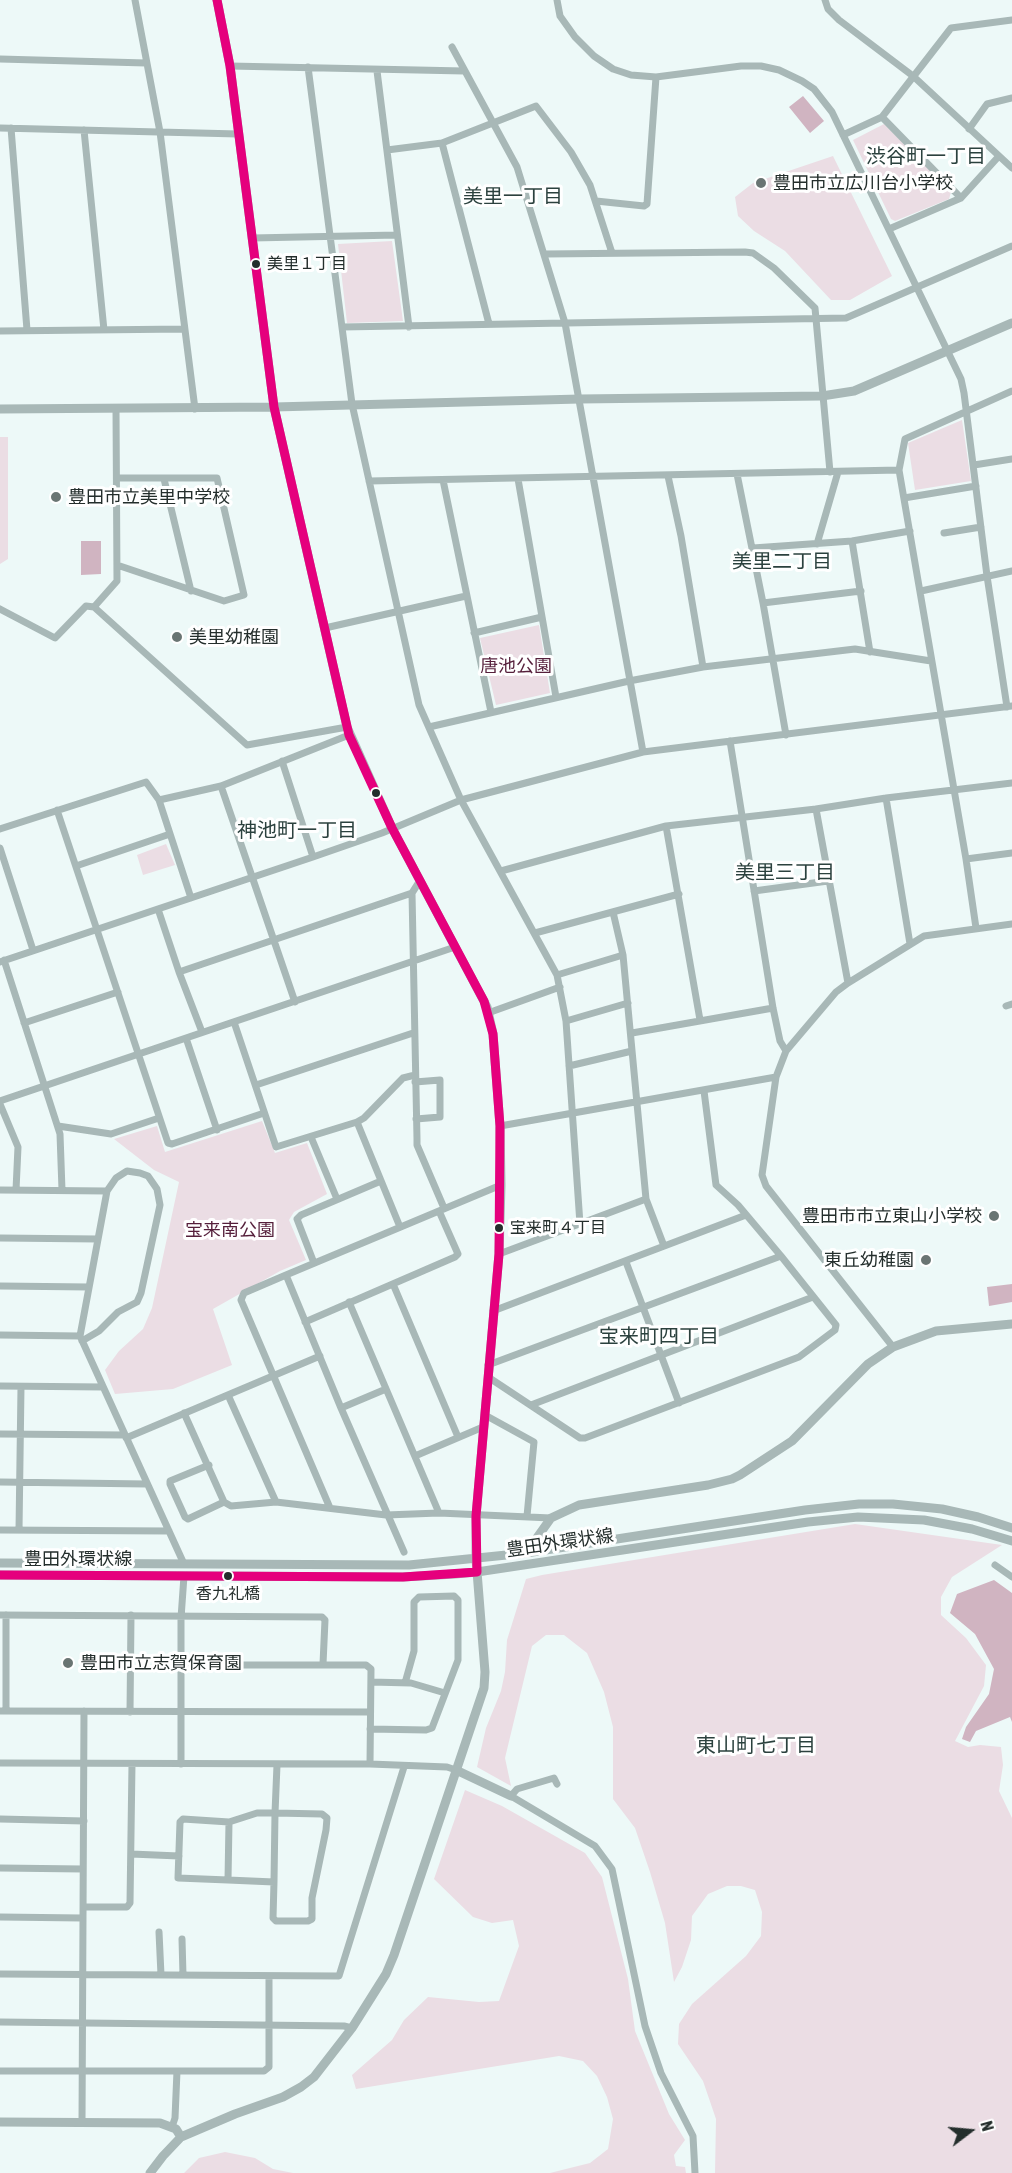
<!DOCTYPE html>
<meta charset="utf-8">
<style>
body{margin:0}
#map{position:relative;width:1012px;height:2173px;overflow:hidden;background:#edf9f8;font-family:"Asap Condensed",sans-serif}
canvas{display:block}
.north{position:absolute;left:940px;top:2101px;width:60px;height:60px;-webkit-text-stroke:4px #fff;paint-order:stroke;rotate:74deg;font-size:16px;font-weight:700;line-height:24px;text-align:center;color:#242e2c}
.north::after{content:'';display:block;margin:auto;width:21px;height:27px;background:#242e2c;clip-path:polygon(50% 0,100% 100%,50% 72%,0 100%)}
</style>
<div id="map">
<canvas width="1012" height="2173"></canvas>
<div class="north">N</div>
</div>
<script>
const context = document.querySelector('canvas').getContext('2d');
context.lineJoin = 'round';
function paint(path, color) {
  context.fillStyle = color;
  context.fill(path, 'evenodd');
}
function poly(rows) {
  const path = new Path2D();
  for (const r of rows) {
    path.moveTo(r[0], r[1]);
    for (let i = 2; i < r.length; i += 2) path.lineTo(r[i], r[i + 1]);
  }
  return path;
}
function stroke(path, color, width, dash) {
  context.strokeStyle = color;
  context.lineWidth = width;
  context.lineCap = dash ? 'butt' : 'round';
  context.setLineDash(dash || []);
  context.stroke(path);
}
function write(font, color, halo, rows, align = 'center') {
  context.font = font + ' "Asap Condensed","Noto Sans JP",sans-serif';
  context.lineWidth = 6;
  context.setLineDash([]);
  context.textBaseline = 'middle';
  context.strokeStyle = halo;
  context.fillStyle = color;
  for (const [text, x, y, turn = 0] of rows) {
    context.save();
    context.translate(x, y);
    context.rotate((+turn || 0) * Math.PI / 180);
    context.textAlign = isNaN(turn) ? turn : align;
    if (halo) context.strokeText(text, 0, 0);
    context.fillText(text, 0, 0);
    context.restore();
  }
}
paint(poly([
 [884,124,951,192,949,199,895,221,891,219,853,140],
 [833,156,892,276,850,300,831,300,785,251,754,231,738,216,735,197,753,183],
 [392,241,403,321,347,323,338,244],
 [962,420,971,481,915,490,908,443],
 [0,437,8,437,8,559,0,564],
 [539,625,550,693,496,705,480,638],
 [166,844,175,865,143,875,137,855],
 [262,1121,275,1153,307,1143,327,1194,294,1212,289,1220,306,1260,280,1271,213,1309,232,1365,173,1389,115,1394,105,1370,119,1351,143,1329,152,1308,179,1182,154,1170,114,1139,157,1126,165,1152],
 [855,1524,1002,1545,952,1577,941,1597,941,1615,966,1638,986,1665,984,1686,955,1741,968,1747,980,1745,1001,1747,1003,1765,999,1791,1012,1818,1012,2173,715,2173,716,2119,703,2081,678,2044,679,2024,692,2004,746,1956,761,1936,762,1912,755,1890,741,1886,727,1886,708,1894,692,1916,691,1940,682,1967,674,1982,665,1923,650,1872,635,1828,613,1799,613,1727,604,1692,587,1653,564,1635,546,1635,532,1646,505,1758,511,1786,477,1767,486,1728,501,1691,505,1672,507,1640,526,1579,542,1575],
 [465,1790,502,1806,585,1853,602,1877,628,1979,635,2031,669,2114,685,2140,674,2155,676,2166,685,2167,686,2173,550,2173,590,2163,608,2149,613,2119,607,2097,597,2076,583,2061,559,2056,356,2089,352,2075,392,2040,404,2020,428,1997,479,2002,499,2001,519,1946,513,1920,492,1923,473,1917,434,1879],
 [225,2152,255,2158,273,2169,293,2173,184,2173,199,2158]
]), '#ebdde4');
paint(poly([
 [803,96,824,121,810,133,789,107],
 [81,541,101,541,101,574,81,575],
 [1012,1284,1012,1302,989,1306,987,1287],
 [994,1580,1012,1593,1012,1722,1010,1717,976,1731,970,1742,962,1739,966,1727,989,1694,994,1669,975,1634,950,1613,957,1594]
]), '#d0b4c1');
stroke(poly([
 [135,0,160,132,195,409],
 [557,0,560,16,575,37,594,56,613,69,631,75,656,77,741,66,761,66,779,70,802,81,814,89,832,112,961,379,964,393,987,576,1007,707],
 [825,0,828,9,839,20,913,76,1012,168],
 [452,47,517,167,565,323,643,752],
 [0,59,146,63],
 [230,66,464,71],
 [308,67,352,404,419,705,461,800,557,975,566,1021,580,1224],
 [377,71,409,327],
 [882,117,961,198],
 [0,128,238,134],
 [11,128,27,330],
 [969,129,987,104,1012,98],
 [84,130,104,330],
 [843,135,882,117,951,28,1012,20],
 [442,143,489,324],
 [387,150,442,143,536,106,571,152,590,185,612,253],
 [596,201,644,206,647,204,656,77],
 [889,229,961,198,999,156],
 [252,238,397,235],
 [545,254,745,252,753,253,774,268,815,308,830,472],
 [342,327,846,318,1012,246],
 [0,331,184,329],
 [974,465,1012,459],
 [737,474,763,603,786,735],
 [668,476,681,536,703,667],
 [117,478,217,478,244,595,224,601,117,565],
 [164,479,191,591],
 [518,479,556,697],
 [443,480,491,712],
 [369,481,899,470],
 [904,498,976,486],
 [944,533,981,527],
 [852,541,870,652],
 [817,544,838,472],
 [753,548,852,541,910,531],
 [921,591,1012,571],
 [763,603,861,591],
 [94,607,117,581,116,409],
 [0,609,55,638,86,606,94,607,247,745,347,727],
 [325,628,466,596],
 [474,633,542,617],
 [429,727,629,681,703,667,855,649,931,661],
 [730,741,773,1008,780,1041,786,1051],
 [282,761,313,857],
 [221,786,295,1002],
 [886,798,910,944],
 [159,800,221,786,349,735],
 [816,809,848,983],
 [57,810,168,1143,172,1144,264,1113],
 [666,826,700,1020],
 [0,829,146,782,159,800,191,898],
 [0,848,33,950],
 [966,859,1012,853],
 [76,866,170,834],
 [501,871,666,826,816,809,886,798,1012,783],
 [419,882,412,893,417,1139,417,1145,444,1208],
 [754,891,828,881],
 [158,909,179,972,202,1032],
 [613,912,623,955,646,1199,664,1246],
 [976,928,966,859,899,470,905,439,1012,391],
 [535,933,679,894],
 [4,960,60,1134,62,1190],
 [0,962,313,857,382,833,461,800,643,752,1012,706],
 [179,972,412,893],
 [557,975,623,955],
 [1006,1006,1012,1004],
 [488,1013,560,987],
 [566,1021,628,1003],
 [234,1022,276,1147,357,1122,364,1118,403,1078,415,1075],
 [24,1023,118,992],
 [632,1033,773,1008],
 [186,1038,217,1130],
 [569,1066,632,1051],
 [415,1082,440,1080,440,1117,416,1119],
 [256,1085,413,1033],
 [0,1101,455,947],
 [0,1104,18,1147,16,1190],
 [357,1122,400,1227],
 [58,1126,111,1134,159,1118],
 [500,1126,776,1077],
 [311,1137,337,1199],
 [0,1190,107,1191],
 [0,1238,98,1239],
 [499,1254,646,1199],
 [626,1262,679,1403],
 [314,1263,297,1219,301,1215,381,1181],
 [286,1275,244,1293,241,1300,330,1508],
 [393,1284,458,1437],
 [0,1286,89,1287],
 [349,1302,439,1513],
 [493,1311,746,1215],
 [305,1322,455,1257,458,1254,439,1211],
 [0,1335,80,1336],
 [82,1341,99,1331,118,1312,137,1302,141,1293,160,1205,157,1189,148,1176,140,1173,127,1171,116,1178,107,1191,80,1336,184,1564],
 [893,1347,766,1186,762,1175,776,1077,786,1051,836,992,848,983,924,936,1012,924],
 [488,1365,781,1256],
 [488,1377,580,1438,585,1438,799,1357,835,1330,836,1325,781,1256,738,1205,716,1185,704,1091],
 [0,1386,103,1387],
 [228,1395,276,1502],
 [531,1405,813,1297],
 [341,1408,386,1389],
 [184,1413,224,1502,231,1506,276,1502,386,1515,439,1513,551,1518],
 [485,1415,534,1442,527,1516],
 [0,1434,125,1435],
 [126,1438,320,1356],
 [415,1456,483,1427],
 [209,1465,170,1481,170,1484,185,1517,188,1519,224,1502],
 [0,1482,147,1484],
 [0,1530,169,1531],
 [19,1530,21,1387],
 [404,1552,341,1408,286,1275,501,1185],
 [995,1565,1012,1577],
 [0,1615,322,1617,325,1620,323,1664],
 [6,1615,6,1711],
 [181,1665,366,1665,371,1669,370,1764],
 [371,1682,411,1683,445,1693],
 [0,1711,370,1712],
 [130,1712,131,1615],
 [370,1729,426,1730,432,1728,458,1660,458,1600,454,1596,419,1597,414,1602,414,1651,405,1683],
 [0,1763,370,1764,447,1767,456,1770],
 [181,1764,181,1618,184,1576],
 [557,1784,554,1778,517,1789,511,1796,595,1846,612,1869,645,2026,661,2073,693,2136,695,2173],
 [0,1819,84,1821],
 [229,1822,228,1880,178,1878,180,1822,183,1819,229,1822,257,1813,275,1813,322,1814,327,1818,326,1830,312,1898,312,1919,308,1921,276,1921,273,1918,274,1882,275,1813,277,1765],
 [131,1854,179,1856],
 [0,1868,83,1869],
 [228,1880,274,1882],
 [83,1907,127,1907,130,1903,132,1764],
 [0,1917,82,1918],
 [159,1932,161,1975],
 [182,1939,183,1975],
 [0,1974,339,1976,404,1767],
 [0,2022,344,2026,352,2028],
 [0,2071,264,2071,269,2067,269,1977],
 [82,2122,84,1711],
 [172,2127,175,2118,177,2071]
]), '#a8b8b7', 7);
stroke(poly([
 [0,409,274,407,580,399,822,396,854,391,1012,323],
 [526,1553,551,1518,579,1505,708,1485,732,1479,740,1475,792,1441,868,1364,893,1347,936,1331,1012,1324],
 [0,1563,409,1565,526,1553,805,1510,859,1504,893,1504,942,1509,978,1517,1012,1528],
 [0,1575,403,1577,455,1574,477,1572,808,1522,858,1517,924,1520,972,1529,1012,1541],
 [456,1770,511,1796],
 [0,2122,160,2123,176,2129,181,2137],
 [150,2173,163,2156,181,2137,235,2114,283,2097,301,2087,314,2077,352,2028,386,1974,394,1955,484,1688,485,1672,476,1559,476,1516,499,1254,501,1185,500,1126,493,1034,487,1007,392,828,347,727,274,407,230,66,217,0]
]), '#a8b8b7', 9);
stroke(poly([
 [217,0,230,66,274,407,349,735,392,828,484,1001,493,1034,500,1126,499,1254,476,1516,477,1572],
 [0,1575,403,1577,477,1572]
]), '#e5007d', 9);
for (const [x, y, r, color] of [
 [761,183,6,"#6a7573"],
 [256,264,5,"#242e2c"],
 [56,497,6,"#6a7573"],
 [177,637,6,"#6a7573"],
 [376,793,5,"#242e2c"],
 [994,1216,6,"#6a7573"],
 [499,1228,5,"#242e2c"],
 [926,1260,6,"#6a7573"],
 [228,1576,5,"#242e2c"],
 [68,1663,6,"#6a7573"]
]) {
  const dot = new Path2D();
  dot.arc(x, y, r, 0, 2 * Math.PI);
  context.fillStyle = color;
  context.fill(dot);
  stroke(dot, '#fff', 2);
}
write('16px', '#242e2c', '#fff', [
 ["美里１丁目",267,264],
 ["宝来町４丁目",510,1228],
 ["香九礼橋",228,1594,"center"]
], 'left');
write('18px', '#242e2c', '#fff', [
 ["豊田市立広川台小学校",773,183],
 ["豊田市立美里中学校",68,497],
 ["美里幼稚園",189,637],
 ["豊田市市立東山小学校",982,1216,"right"],
 ["東丘幼稚園",914,1260,"right"],
 ["豊田市立志賀保育園",80,1663]
], 'left');
write('18px', '#551f3b', '#fff', [
 ["唐池公園",516,666],
 ["宝来南公園",230,1230]
]);
write('18px', '#242e2c', '#fff', [
 ["豊田外環状線",560,1543,-8],
 ["豊田外環状線",78,1559]
]);
write('20px', '#2b413e', '#fff', [
 ["渋谷町一丁目",926,157],
 ["美里一丁目",513,197],
 ["美里二丁目",782,562],
 ["神池町一丁目",297,831],
 ["美里三丁目",785,873],
 ["宝来町四丁目",659,1337],
 ["東山町七丁目",756,1746]
]);
</script>
